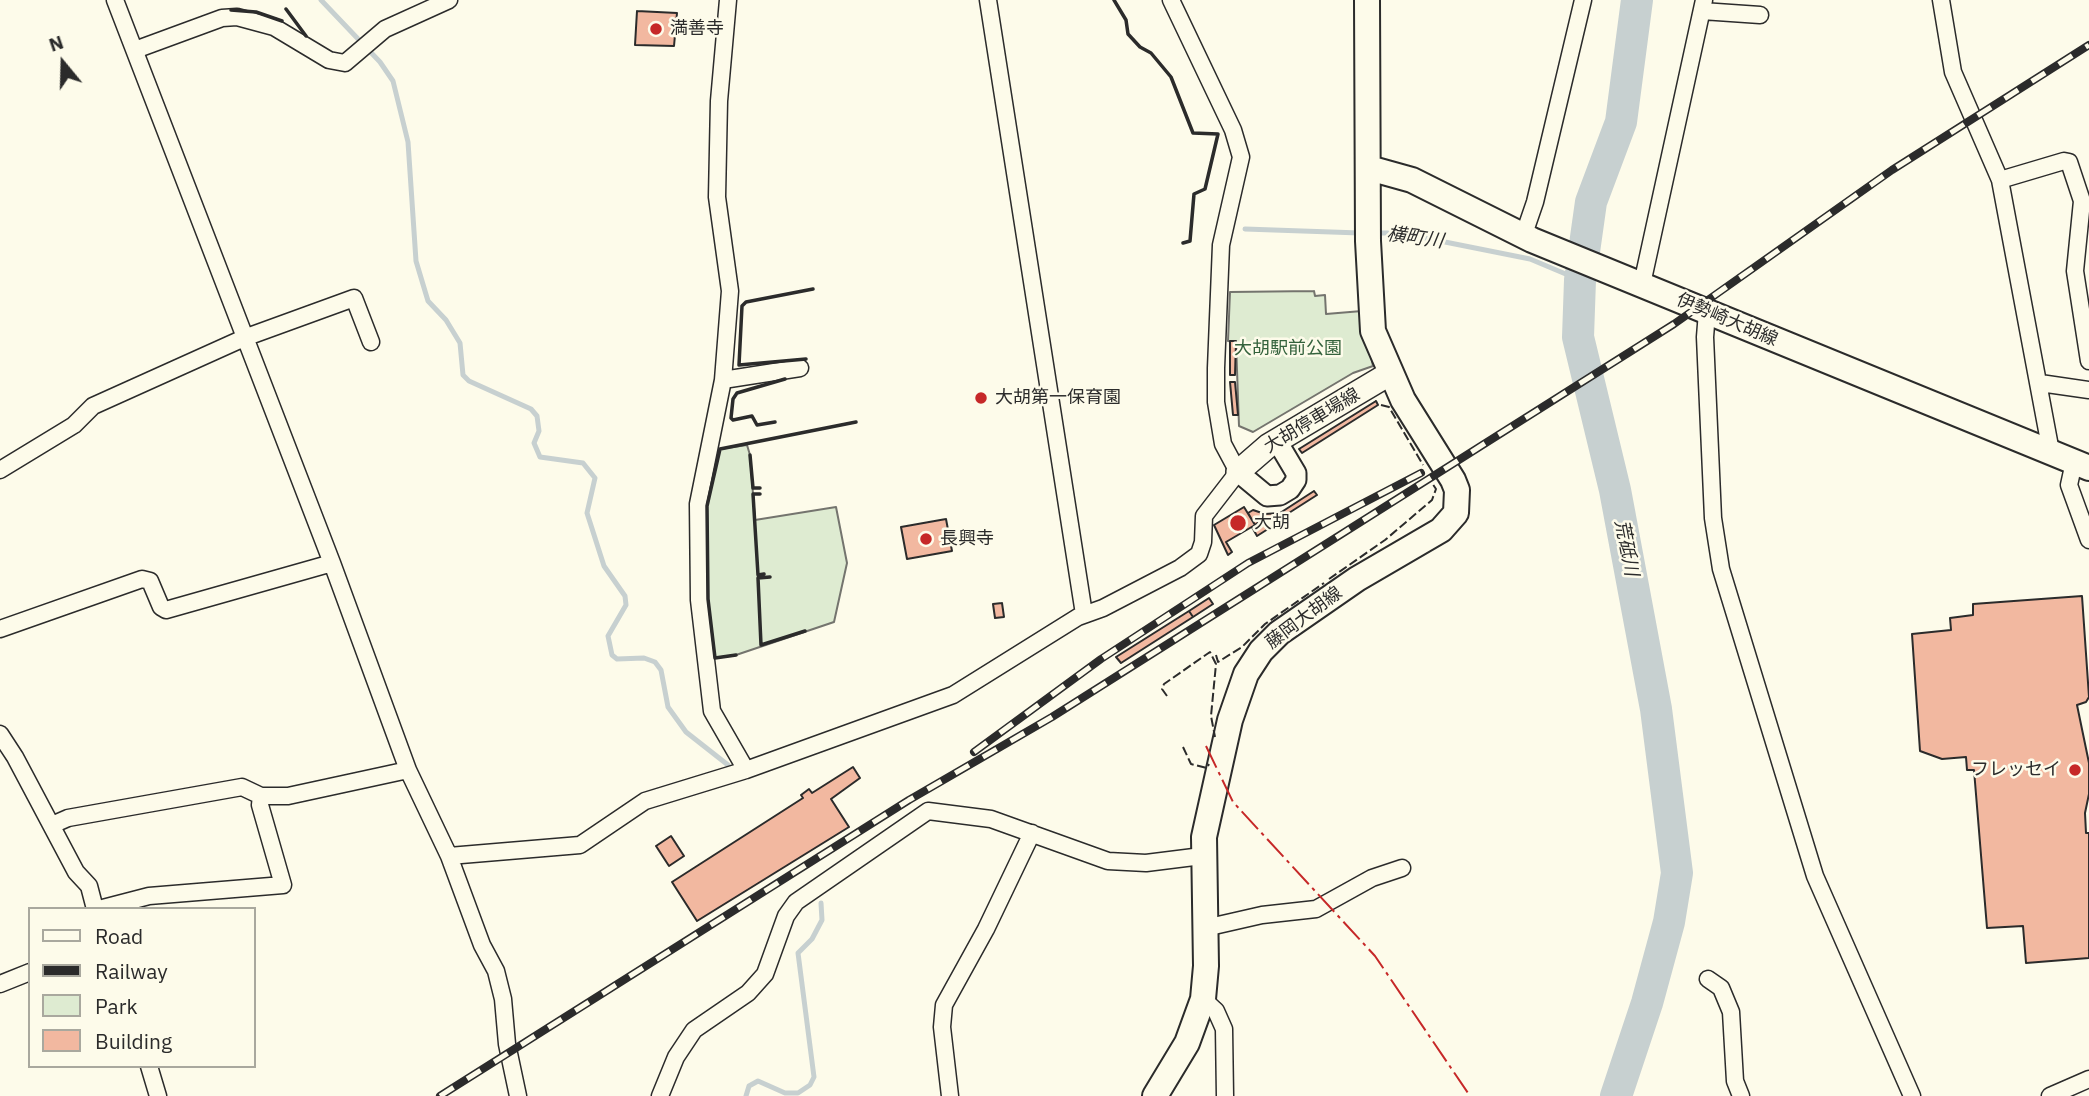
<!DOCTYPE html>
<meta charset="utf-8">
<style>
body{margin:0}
#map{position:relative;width:2089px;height:1096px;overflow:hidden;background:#fdfbea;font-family:"IBM Plex Sans",sans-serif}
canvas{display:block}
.legend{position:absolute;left:28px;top:907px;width:228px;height:161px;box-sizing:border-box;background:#fdfbea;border:2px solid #a9a89e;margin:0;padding:9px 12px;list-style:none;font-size:21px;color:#2b2b2b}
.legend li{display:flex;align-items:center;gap:14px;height:35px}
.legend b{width:35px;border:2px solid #a9a89e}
.north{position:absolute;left:28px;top:28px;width:70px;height:70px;-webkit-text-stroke:5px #fdfbea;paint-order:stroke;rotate:341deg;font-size:19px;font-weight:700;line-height:28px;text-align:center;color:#2b2b2b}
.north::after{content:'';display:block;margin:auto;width:24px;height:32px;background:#2b2b2b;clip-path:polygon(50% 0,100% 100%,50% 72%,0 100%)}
</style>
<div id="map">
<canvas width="2089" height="1096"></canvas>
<ul class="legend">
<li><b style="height:9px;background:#fdfbea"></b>Road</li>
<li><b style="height:9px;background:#2b2b2b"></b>Railway</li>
<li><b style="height:19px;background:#deebd1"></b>Park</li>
<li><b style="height:19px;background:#f2b8a0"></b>Building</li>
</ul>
<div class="north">N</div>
</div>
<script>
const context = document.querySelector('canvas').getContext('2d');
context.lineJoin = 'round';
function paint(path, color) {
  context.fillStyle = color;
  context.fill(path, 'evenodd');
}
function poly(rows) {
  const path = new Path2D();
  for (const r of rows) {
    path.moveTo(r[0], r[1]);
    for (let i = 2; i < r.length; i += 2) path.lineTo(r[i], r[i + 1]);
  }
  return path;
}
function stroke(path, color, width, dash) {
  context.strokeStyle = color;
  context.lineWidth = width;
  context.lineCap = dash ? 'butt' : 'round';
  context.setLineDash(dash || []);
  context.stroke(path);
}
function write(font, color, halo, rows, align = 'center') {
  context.font = font + ' "IBM Plex Sans","Noto Sans JP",sans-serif';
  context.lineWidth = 5;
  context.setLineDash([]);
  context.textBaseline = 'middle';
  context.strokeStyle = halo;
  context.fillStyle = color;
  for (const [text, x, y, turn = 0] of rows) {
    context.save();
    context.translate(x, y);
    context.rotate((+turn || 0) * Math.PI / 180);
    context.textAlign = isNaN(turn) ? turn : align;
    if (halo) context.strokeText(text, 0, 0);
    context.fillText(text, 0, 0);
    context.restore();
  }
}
const green = poly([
 [1314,291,1315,296,1325,295,1326,314,1362,311,1373,366,1353,373,1253,432,1239,426,1236,342,1228,341,1230,292,1314,291],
 [747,445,750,455,755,520,836,507,847,563,834,622,736,655,715,658,708,599,707,506,720,449,747,445]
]);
paint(green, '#deebd1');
stroke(green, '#74746e', 2);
stroke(poly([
 [321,0,380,62,393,81,408,142,416,261,428,301,446,320,460,343,463,375,469,381,531,409,537,416,539,431,534,443,540,457,583,463,595,478,587,513,604,566,625,596,626,605,608,636,612,655,617,659,644,658,655,662,661,670,668,707,686,732,728,765],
 [1245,229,1360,233],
 [1374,233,1400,233,1530,259,1580,280],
 [746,1096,749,1086,758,1081,785,1093,798,1093,810,1085,814,1077,798,953,812,939,822,920,821,903]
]), '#c7d0d0', 5);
stroke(poly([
 [1616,1096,1647,1003,1669,922,1677,873,1656,709,1615,490,1578,337,1580,280,1591,202,1621,122,1637,0]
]), '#c7d0d0', 32);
const building = poly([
 [637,11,677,13,674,46,635,45,637,11],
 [1230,341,1236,341,1235,375,1230,375,1230,341],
 [1230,382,1235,382,1238,415,1233,415,1230,382],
 [1376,401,1378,405,1302,453,1299,449,1376,401],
 [1314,491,1317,495,1281,518,1258,517,1260,521,1255,525,1248,513,1253,510,1265,514,1280,513,1314,491],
 [1244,507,1255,525,1226,542,1232,552,1228,555,1214,525,1244,507],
 [946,519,952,551,907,559,901,527,946,519],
 [1263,521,1268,529,1257,536,1252,527,1263,521],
 [2082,596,2089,697,2086,702,2077,705,2089,763,2089,794,2085,813,2086,833,2089,833,2089,958,2026,963,2023,926,1987,928,1974,770,1967,770,1966,757,1942,759,1920,751,1912,634,1951,630,1950,618,1973,615,1973,604,2082,596],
 [1209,598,1213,604,1193,617,1189,611,1209,598],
 [1002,603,1004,617,995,618,993,604,1002,603],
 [1189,611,1193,617,1121,663,1116,657,1189,611],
 [853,767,860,778,831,799,849,827,697,921,672,882,803,798,801,795,809,789,812,793,853,767],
 [671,836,684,856,669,866,656,846,671,836]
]);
paint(building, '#f2b8a0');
stroke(building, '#2b2b2b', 2);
const minor = poly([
 [115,0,332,563,408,770,449,856,482,945,496,971,503,999,507,1044,518,1096],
 [728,0,719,101,717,197,730,291,723,380,698,504,699,600,712,711,746,770],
 [988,0,1084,614],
 [1941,0,1953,72,2000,180,2051,452],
 [1702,11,1760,15],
 [135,50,222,18,237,17,274,27,329,60,345,63,385,29,449,0],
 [2000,180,2064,161,2069,162,2082,201,2075,271,2089,361],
 [1523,237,1535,202,1583,0],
 [1642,284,1704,0],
 [1707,312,1705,337,1713,518,1721,569,1815,876,1912,1096],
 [723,380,800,368],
 [2040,383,2089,390],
 [2074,462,2069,485,2089,540],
 [0,470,74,425,93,406,244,338,354,298,371,342],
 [0,629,142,579,150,581,161,607,166,610,332,563],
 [0,734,15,757,76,872,89,886,95,909],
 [52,825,68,818,242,787,261,796,288,796,408,770],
 [449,856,580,845,645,801,746,770,953,695,1078,617,1103,608,1180,568,1199,554,1203,542,1204,516,1238,472,1223,444,1216,402,1216,368,1221,245,1241,157,1233,130,1171,0],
 [99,909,149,896,283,885,260,805,261,796],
 [1205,928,1262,915,1316,909,1372,878,1402,868],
 [1708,979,1721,988,1731,1012,1735,1081,1741,1096],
 [0,984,30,972],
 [1203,999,1216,1011,1224,1029,1225,1096],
 [149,1066,158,1096],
 [660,1096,676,1057,694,1030,748,993,765,974,786,916,796,902,928,811,991,819,1108,861,1146,863,1202,856],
 [950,1096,942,1027,944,1005,986,929,1032,833],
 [2050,1096,2089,1079]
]);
const tertiary = poly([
 [1238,472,1267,496,1280,495,1290,489,1296,480,1296,473,1277,441]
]);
const secondary = poly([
 [1238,472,1268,446,1389,374]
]);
const primary = poly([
 [1369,168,1412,180,1532,240,2089,468],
 [1155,1096,1187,1043,1203,999,1206,966,1204,837,1230,720,1246,674,1261,651,1279,633,1357,579,1441,530,1456,513,1457,490,1453,480,1403,400,1373,331,1368,241,1367,0]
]);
stroke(minor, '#2b2b2b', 19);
stroke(tertiary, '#2b2b2b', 23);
stroke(secondary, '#2b2b2b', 26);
stroke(primary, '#2b2b2b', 28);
stroke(minor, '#fdfbea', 16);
stroke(tertiary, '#fdfbea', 19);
stroke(secondary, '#fdfbea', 23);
stroke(primary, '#fdfbea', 24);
const rail = poly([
 [974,752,1101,659,1248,563,1421,473],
 [440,1096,909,800,1052,717,1674,324,1892,170,2089,45]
]);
stroke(rail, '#2b2b2b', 8);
stroke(rail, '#fdfbea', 5, [16]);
stroke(poly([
 [1381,405,1389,407,1423,465],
 [1329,579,1385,540,1432,500,1436,489,1432,483],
 [1216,655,1218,662,1242,647,1265,624,1324,583],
 [1167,696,1162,689,1164,684,1210,652,1216,664,1211,716,1215,737],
 [1183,747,1191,764,1207,768,1209,764]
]), '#2b2b2b', 2, [9, 3.5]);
stroke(poly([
 [1114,0,1126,20,1128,34,1140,47,1151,53,1171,77,1193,133,1218,134,1205,189,1194,194,1190,241,1183,243],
 [286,9,306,36],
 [231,10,256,12,282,21],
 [806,359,739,365,742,306,746,302,813,289],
 [775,422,757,425,752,416,733,420,731,418,733,399,737,393,785,379],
 [750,455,753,488,760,488],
 [760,494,753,494,758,575,764,574],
 [770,577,758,578,761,645,805,631],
 [736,655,715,658,708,599,707,506,720,449,856,422]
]), '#2b2b2b', 3.5);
stroke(poly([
 [1206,746,1233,802,1375,956,1470,1096]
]), '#c62828', 2, [24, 5, 3.5, 5]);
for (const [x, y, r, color] of [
 [656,29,7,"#c62828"],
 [981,398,7,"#c62828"],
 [1238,523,9,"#c62828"],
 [926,539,7,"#c62828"],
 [2075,770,7,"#c62828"]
]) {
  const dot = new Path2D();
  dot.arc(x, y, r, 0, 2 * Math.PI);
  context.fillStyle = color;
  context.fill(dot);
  stroke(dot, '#fdfbea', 2.5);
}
write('18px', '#2b2b2b', '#fdfbea', [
 ["満善寺",670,29],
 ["大胡第一保育園",995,398],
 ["大胡",1254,523],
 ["長興寺",940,539],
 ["フレッセイ",2061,770,"right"]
], 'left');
write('18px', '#2b2b2b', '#fdfbea', [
 ["伊勢崎大胡線",1727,320,23],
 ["大胡停車場線",1312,421,-31],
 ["藤岡大胡線",1304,618,-37]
]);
write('18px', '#34623c', '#fdfbea', [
 ["大胡駅前公園",1288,349]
]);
write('italic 19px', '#2b2b2b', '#fdfbea', [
 ["横町川",1415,238,8],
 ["荒砥川",1626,548,79]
]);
</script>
